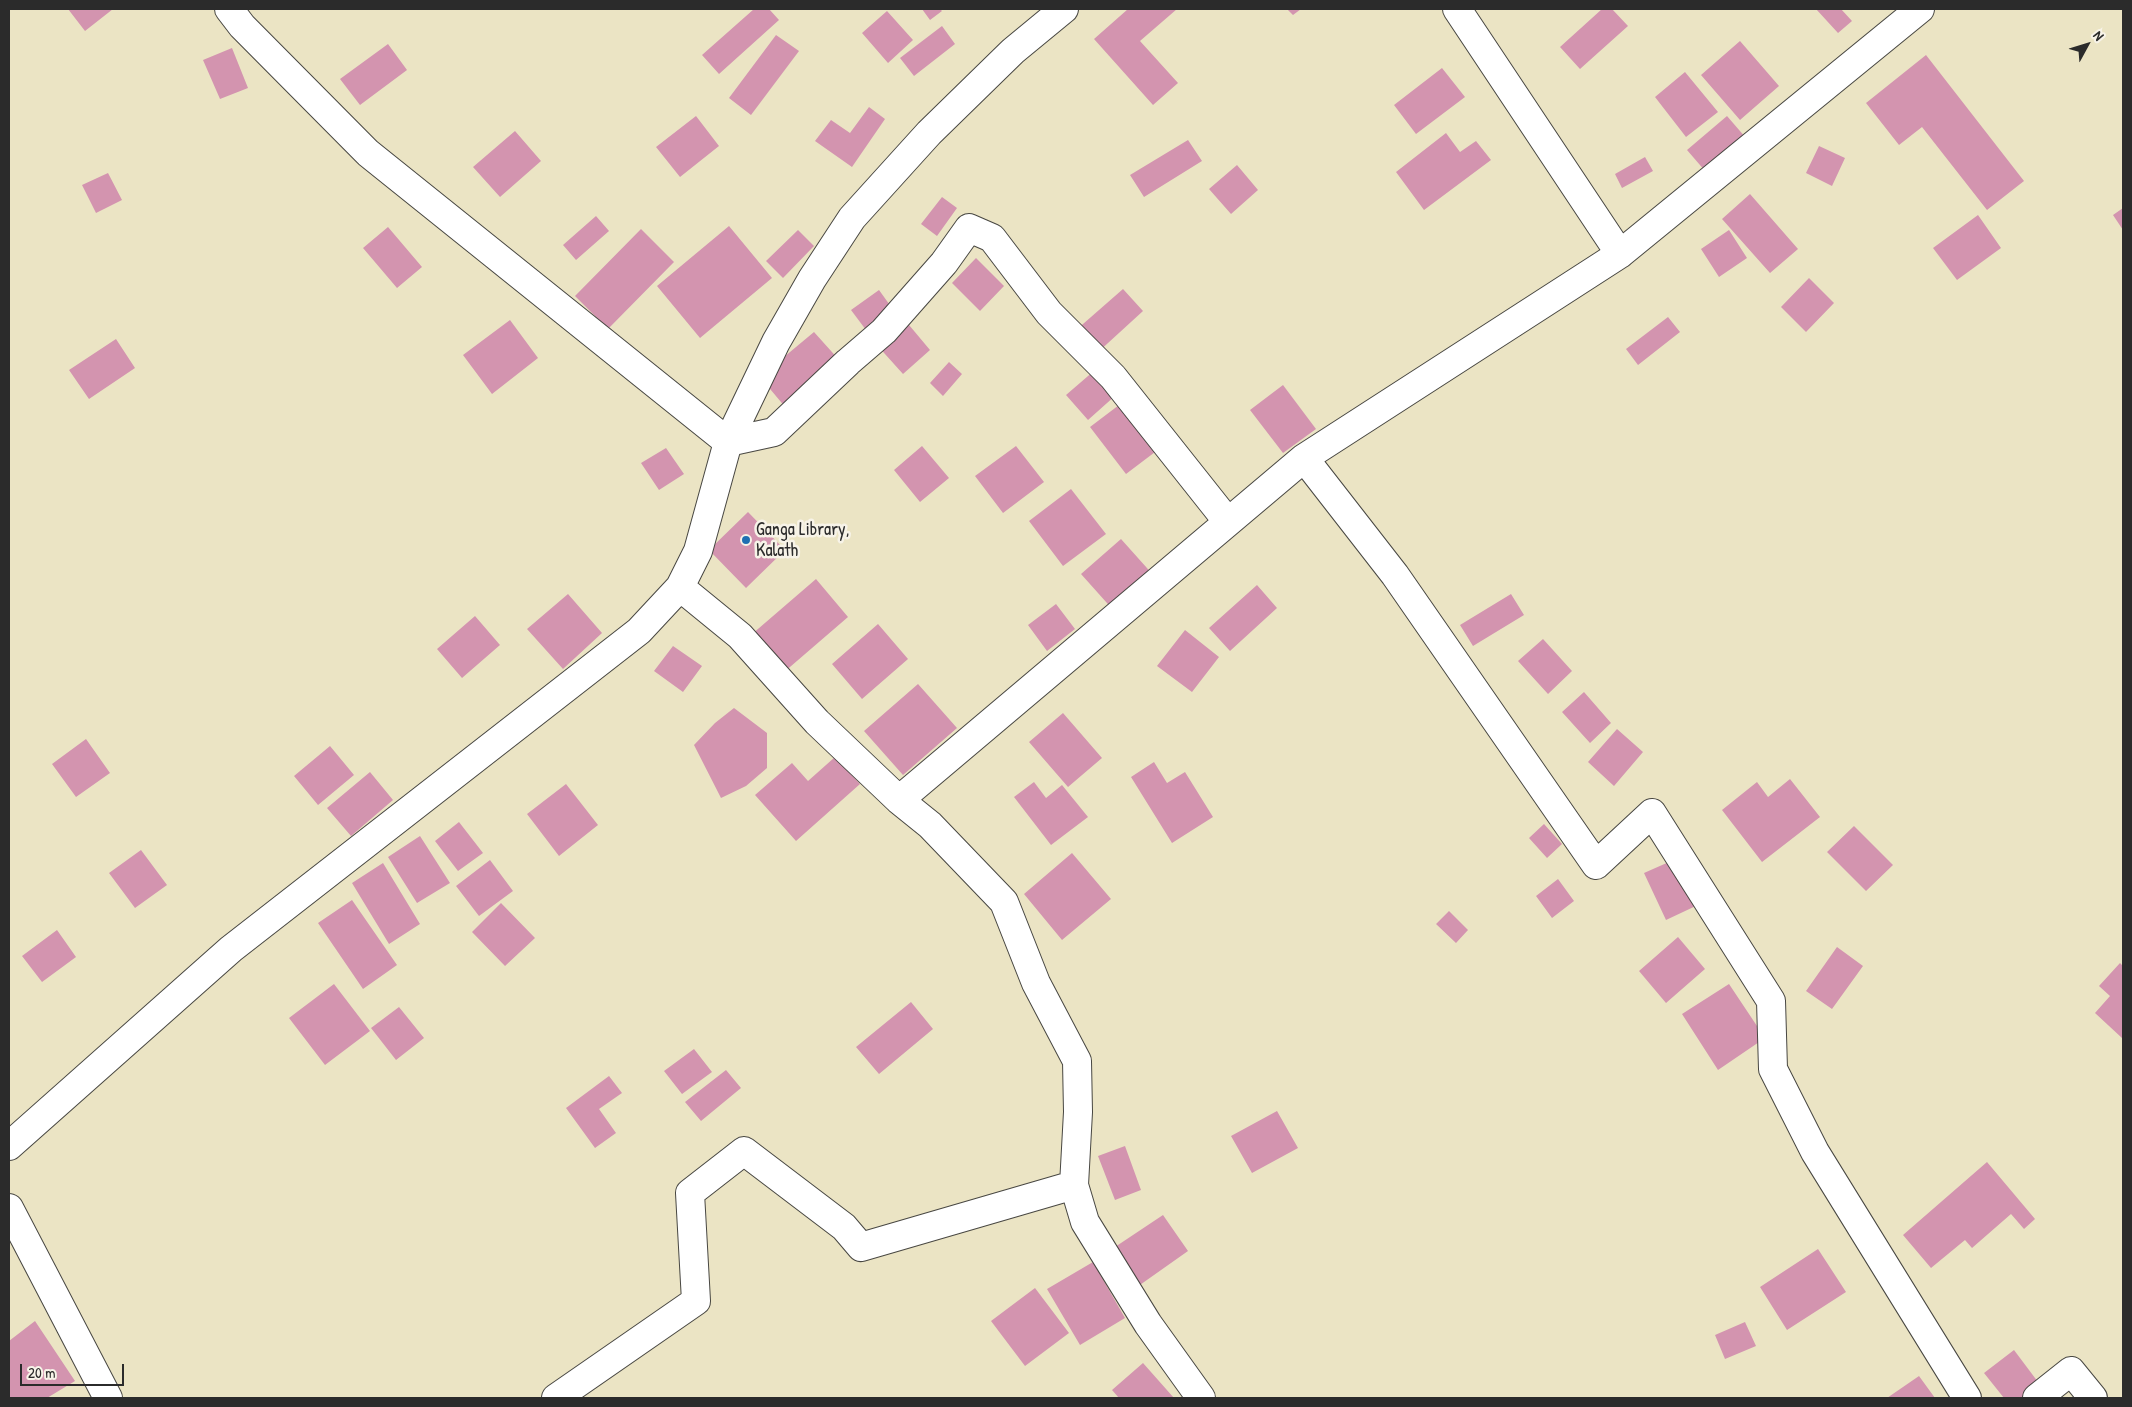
<!DOCTYPE html>
<style>
body{margin:0}
#map{position:relative;width:2132px;height:1407px;overflow:hidden;background:#ebe4c4;font-family:"Patrick Hand",sans-serif}
canvas{display:block}
.frame{position:absolute;inset:0;border:10px solid #2b2b2b;pointer-events:none}
.north{position:absolute;left:2062px;top:20px;width:50px;height:50px;-webkit-text-stroke:4px #f7f3e8;paint-order:stroke;rotate:51deg;font-size:14px;font-weight:700;line-height:20px;text-align:center;color:#2b2b2b}
.north::after{content:'';display:block;margin:auto;width:18px;height:22px;background:#2b2b2b;clip-path:polygon(50% 0,100% 100%,50% 72%,0 100%)}
.scale{position:absolute;left:20px;top:1364px;width:104px;height:22px;box-sizing:border-box;border:2px solid #2b2b2b;border-top:0;padding-left:6px;font-size:15px;line-height:18px;white-space:nowrap;color:#2b2b2b;-webkit-text-stroke:4px #f7f3e8;paint-order:stroke}
</style>
<div id="map">
<canvas width="2132" height="1407"></canvas>
<div class="frame"></div>
<div class="north">N</div>
<div class="scale">20 m</div>
</div>
<script>
const context = document.querySelector('canvas').getContext('2d');
context.lineJoin = 'round';
function paint(path, color) {
  context.fillStyle = color;
  context.fill(path, 'evenodd');
}
function poly(rows) {
  const path = new Path2D();
  for (const r of rows) {
    path.moveTo(r[0], r[1]);
    for (let i = 2; i < r.length; i += 2) path.lineTo(r[i], r[i + 1]);
  }
  return path;
}
function stroke(path, color, width, dash) {
  context.strokeStyle = color;
  context.lineWidth = width;
  context.lineCap = dash ? 'butt' : 'round';
  context.setLineDash(dash || []);
  context.stroke(path);
}
function write(font, color, halo, rows, align = 'center') {
  context.font = font + ' "Patrick Hand",sans-serif';
  context.lineWidth = 5;
  context.setLineDash([]);
  context.textBaseline = 'middle';
  context.strokeStyle = halo;
  context.fillStyle = color;
  for (const [text, x, y, turn = 0] of rows) {
    context.save();
    context.translate(x, y);
    context.rotate((+turn || 0) * Math.PI / 180);
    context.textAlign = isNaN(turn) ? turn : align;
    if (halo) context.strokeText(text, 0, 0);
    context.fillText(text, 0, 0);
    context.restore();
  }
}
paint(poly([
 [68,9,113,9,85,31],
 [754,9,769,9,779,20,719,74,702,55],
 [922,9,940,9,942,11,930,20],
 [1128,9,1177,9,1140,41,1178,83,1153,105,1094,39],
 [1287,9,1301,9,1293,15],
 [1602,9,1612,9,1628,26,1580,69,1560,47],
 [1816,9,1841,9,1852,21,1838,33],
 [887,11,913,40,888,63,862,33],
 [942,26,955,44,914,76,900,58],
 [776,35,799,51,751,115,729,98],
 [1740,41,1779,86,1740,120,1701,75],
 [388,44,407,70,360,105,340,79],
 [232,48,248,88,220,99,203,60],
 [1926,55,2024,181,1987,210,1922,127,1899,145,1866,103],
 [1442,68,1465,97,1416,134,1394,105],
 [1685,72,1718,112,1686,137,1655,97],
 [869,107,885,119,852,167,815,141,831,120,850,133],
 [696,116,719,146,680,177,656,147],
 [1727,116,1746,138,1706,172,1687,150],
 [515,131,541,161,500,197,473,167],
 [1446,133,1460,152,1476,141,1491,160,1424,210,1396,172],
 [1188,140,1202,161,1144,197,1130,175],
 [1819,146,1845,158,1832,186,1806,173],
 [1645,157,1653,171,1622,188,1615,174],
 [1237,165,1258,190,1231,214,1209,189],
 [108,173,122,200,96,213,82,185],
 [1750,194,1798,249,1770,273,1722,219],
 [942,197,957,208,937,236,921,224],
 [2123,208,2123,230,2113,215],
 [1978,215,2001,248,1957,280,1933,248],
 [596,216,609,231,576,260,563,245],
 [729,226,772,278,700,338,657,286],
 [388,227,422,267,397,288,363,248],
 [641,229,674,262,608,329,575,296],
 [798,230,814,246,783,278,766,261],
 [1729,230,1747,258,1719,277,1701,249],
 [976,258,1004,286,980,311,952,283],
 [1809,278,1834,303,1806,332,1781,307],
 [1123,289,1143,311,1096,354,1075,331],
 [879,290,897,315,869,334,851,310],
 [1668,317,1680,332,1638,365,1626,349],
 [904,319,930,350,903,374,876,344],
 [510,320,538,358,492,394,463,355],
 [814,332,840,361,786,408,760,377],
 [116,339,135,368,89,399,69,370],
 [949,362,962,374,943,396,930,383],
 [1095,370,1116,395,1088,420,1066,395],
 [1283,385,1316,429,1283,453,1250,410],
 [1123,402,1159,449,1126,474,1090,427],
 [922,446,949,478,920,502,894,470],
 [1016,446,1044,482,1003,513,975,476],
 [666,448,684,474,659,490,641,463],
 [1071,489,1106,534,1063,566,1029,521],
 [748,512,785,550,746,588,709,550],
 [1121,539,1155,577,1115,612,1081,574],
 [816,579,848,617,783,673,751,635],
 [1257,585,1277,608,1230,651,1209,628],
 [568,594,602,633,563,669,527,629],
 [1511,594,1524,615,1473,646,1460,625],
 [1056,604,1075,629,1047,651,1028,625],
 [475,616,500,645,462,678,437,649],
 [878,624,908,659,862,699,832,664],
 [1185,630,1219,657,1192,692,1157,666],
 [1543,639,1572,671,1548,694,1518,661],
 [673,646,702,666,683,692,654,671],
 [918,684,957,728,903,775,864,731],
 [1584,692,1611,723,1590,743,1562,712],
 [734,708,767,733,767,768,746,786,721,798,694,745,715,723],
 [1063,713,1102,758,1068,787,1029,742],
 [1617,729,1643,752,1614,786,1588,762],
 [86,739,110,773,76,797,52,764],
 [330,746,354,775,318,805,294,776],
 [835,757,860,784,796,841,755,795,792,763,808,781],
 [1154,762,1167,783,1185,772,1213,817,1172,843,1131,777],
 [370,772,393,800,351,836,327,808],
 [1790,779,1820,817,1762,862,1722,810,1757,782,1768,797],
 [1034,782,1046,798,1062,785,1088,817,1051,845,1014,797],
 [566,784,598,825,559,856,527,814],
 [459,822,483,853,458,871,435,841],
 [1544,824,1562,844,1547,858,1529,838],
 [1854,826,1893,865,1866,891,1827,852],
 [420,836,450,883,417,903,388,857],
 [141,850,167,885,135,908,109,873],
 [1072,853,1111,899,1062,940,1024,894],
 [1678,858,1700,904,1666,920,1644,873],
 [490,860,513,891,479,916,456,886],
 [383,863,420,924,389,944,352,883],
 [1558,879,1574,901,1552,918,1536,896],
 [352,900,397,965,363,989,318,923],
 [501,903,535,938,505,966,472,932],
 [1449,911,1468,930,1456,943,1436,924],
 [57,930,76,957,42,982,22,956],
 [1678,937,1705,969,1666,1003,1639,971],
 [1837,947,1863,966,1832,1009,1806,991],
 [2120,963,2123,966,2122,1038,2095,1013,2110,996,2099,986],
 [334,984,370,1031,325,1065,289,1018],
 [1729,984,1765,1038,1718,1070,1682,1014],
 [911,1002,933,1029,879,1074,856,1047],
 [399,1007,424,1038,396,1060,371,1028],
 [694,1049,712,1072,682,1094,664,1071],
 [726,1070,741,1088,701,1121,685,1102],
 [609,1076,622,1093,599,1109,616,1133,595,1148,566,1108],
 [1277,1111,1298,1148,1252,1173,1231,1136],
 [1125,1146,1141,1190,1115,1200,1098,1156],
 [1987,1162,2035,1219,2024,1229,2011,1214,1972,1248,1965,1240,1931,1268,1903,1235],
 [1163,1215,1188,1251,1137,1287,1112,1249],
 [1818,1249,1846,1292,1787,1330,1760,1287],
 [1093,1262,1125,1318,1080,1345,1047,1289],
 [1035,1288,1069,1333,1025,1366,991,1321],
 [35,1321,75,1381,47,1398,9,1398,9,1341],
 [1745,1322,1756,1346,1725,1359,1715,1335],
 [2014,1350,2041,1386,2024,1398,2004,1398,1984,1373],
 [1143,1363,1174,1398,1119,1398,1112,1390],
 [1919,1376,1935,1398,1887,1398]
]), '#d394af');
const street = poly([
 [229,9,242,26,368,153,728,442,774,432,848,362,884,331,944,263,969,228,992,238,1049,313,1113,377,1228,522],
 [1457,9,1620,254],
 [1304,458,1395,575,1596,865,1652,813,1771,1001,1773,1069,1815,1152,1967,1398],
 [680,587,740,636,817,722,899,800,930,825,1004,902,1036,983,1077,1061,1078,1112,1074,1185,1085,1222,1148,1324,1201,1398],
 [899,800,1304,458,1620,254,1920,9],
 [9,1146,231,949,639,631,680,587,698,551,728,442,776,342,812,279,852,218,929,133,1013,51,1064,9],
 [9,1208,108,1398],
 [556,1398,696,1301,690,1193,744,1151,844,1227,861,1247,1074,1185],
 [2037,1398,2071,1371,2093,1398]
]);
stroke(street, '#484742', 30);
stroke(street, '#fff', 28);
for (const [x, y, r, color] of [
 [746,540,5,"#1f6fb2"]
]) {
  const dot = new Path2D();
  dot.arc(x, y, r, 0, 2 * Math.PI);
  context.fillStyle = color;
  context.fill(dot);
  stroke(dot, '#f7f3e8', 2);
}
write('18px', '#2b2b2b', '#f7f3e8', [
 ["Ganga Library,",756,530],
 ["Kalath",756,551]
], 'left');
</script>
